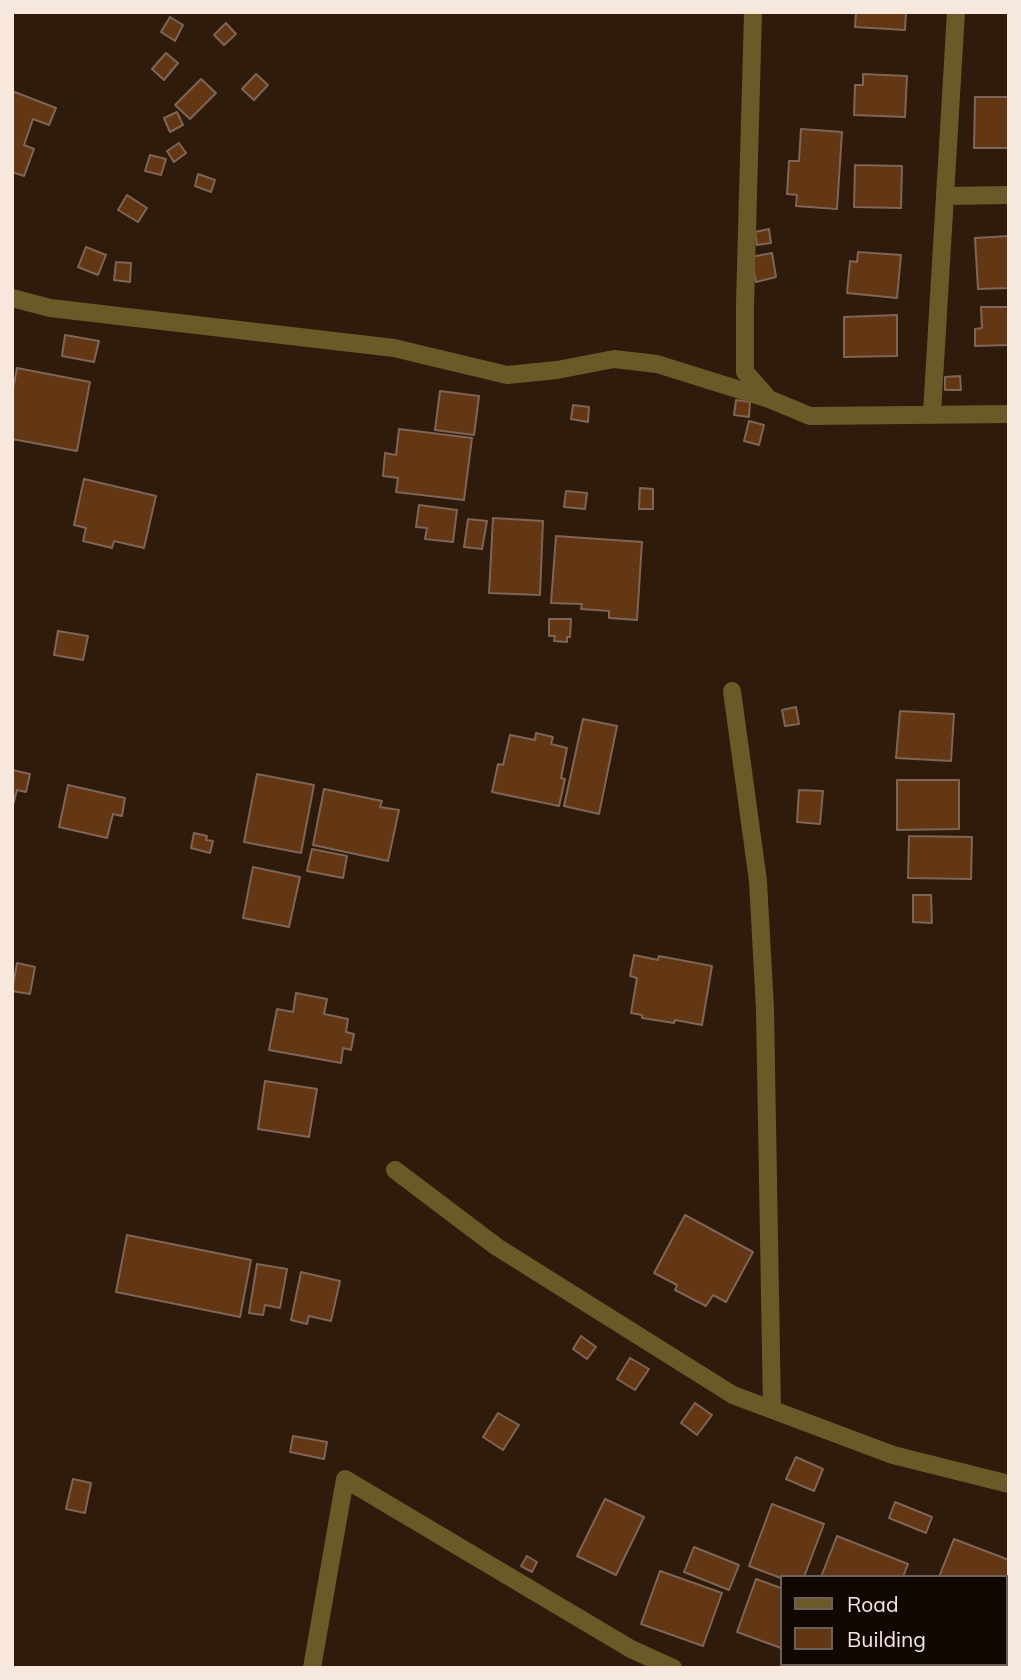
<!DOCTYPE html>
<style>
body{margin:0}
#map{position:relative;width:1021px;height:1680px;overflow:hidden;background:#2f1b0b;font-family:Mulish,sans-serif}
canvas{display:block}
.frame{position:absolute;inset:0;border:14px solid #f7e8de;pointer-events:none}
.legend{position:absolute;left:780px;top:1575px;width:228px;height:91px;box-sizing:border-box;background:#110803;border:2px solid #6d625b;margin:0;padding:9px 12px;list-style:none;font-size:21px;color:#f7e8de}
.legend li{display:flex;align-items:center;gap:14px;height:35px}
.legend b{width:35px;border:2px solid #6d625b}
</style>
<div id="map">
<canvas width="1021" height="1680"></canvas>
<div class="frame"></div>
<ul class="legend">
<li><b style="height:9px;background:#6b5928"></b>Road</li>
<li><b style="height:19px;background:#633614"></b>Building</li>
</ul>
</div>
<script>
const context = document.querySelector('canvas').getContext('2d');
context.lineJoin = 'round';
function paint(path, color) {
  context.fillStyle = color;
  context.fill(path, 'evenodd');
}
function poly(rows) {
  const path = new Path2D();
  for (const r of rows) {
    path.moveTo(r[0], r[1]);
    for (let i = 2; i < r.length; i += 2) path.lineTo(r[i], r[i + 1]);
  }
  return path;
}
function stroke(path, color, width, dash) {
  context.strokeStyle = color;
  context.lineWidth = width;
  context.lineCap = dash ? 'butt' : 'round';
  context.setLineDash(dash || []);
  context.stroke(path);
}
const building = poly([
 [856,12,906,12,905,30,855,27,856,12],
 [170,17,183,25,175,41,161,32,170,17],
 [226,23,236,34,224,45,214,35,226,23],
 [166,53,178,63,164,80,152,69,166,53],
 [256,74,268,85,254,100,242,89,256,74],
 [863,74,907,76,905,117,854,115,855,85,863,85,863,74],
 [201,79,216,93,190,119,175,105,201,79],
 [12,91,56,108,49,125,33,119,24,145,34,149,24,176,12,172,12,91],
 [975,97,1009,97,1009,148,974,148,975,97],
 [177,112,183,125,170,132,164,118,177,112],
 [801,129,842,132,837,209,796,206,797,195,787,194,789,161,799,161,801,129],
 [179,143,186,153,174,162,167,151,179,143],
 [150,155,166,159,161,175,145,171,150,155],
 [855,165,902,166,901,208,854,207,855,165],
 [198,174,215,180,211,192,195,186,198,174],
 [127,195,147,208,138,222,118,210,127,195],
 [769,229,771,243,757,245,755,232,769,229],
 [1009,236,1009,288,978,289,975,238,1009,236],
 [86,247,106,255,98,275,78,267,86,247],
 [858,252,901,255,897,298,847,293,850,261,857,262,858,252],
 [772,253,776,277,756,282,751,257,772,253],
 [116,262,131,263,130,282,114,280,116,262],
 [981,307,1009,307,1009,345,975,346,975,329,982,328,981,307],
 [897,315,897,356,844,357,844,317,897,315],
 [65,335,99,341,94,362,62,356,65,335],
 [17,368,90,382,77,451,12,439,12,395,17,368],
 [960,376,961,390,945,390,945,377,960,376],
 [440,391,479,396,474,435,435,430,440,391],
 [736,400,750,402,749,417,734,415,736,400],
 [573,405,589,407,588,422,571,419,573,405],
 [749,421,764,425,759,445,744,441,749,421],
 [399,429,472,438,464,500,396,492,398,478,383,476,385,453,396,455,399,429],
 [84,479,156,496,144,548,114,541,112,548,83,541,86,528,74,525,84,479],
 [640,488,653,489,653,509,639,509,640,488],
 [566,491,587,493,585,509,564,507,566,491],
 [419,505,457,510,453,542,425,539,427,528,416,527,419,505],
 [493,518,543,521,540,595,489,593,493,518],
 [468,519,487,521,482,549,464,547,468,519],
 [556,536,642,542,637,620,609,618,609,611,581,609,582,604,551,603,556,536],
 [549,619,571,619,570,637,567,637,567,642,554,641,555,636,549,636,549,619],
 [58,631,88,636,83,660,54,655,58,631],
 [796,707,799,724,785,726,782,710,796,707],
 [900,711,954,714,951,761,896,758,900,711],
 [583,719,617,726,599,814,564,806,583,719],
 [536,733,553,737,551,744,567,748,561,778,565,779,559,806,492,792,498,764,503,765,510,735,535,740,536,733],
 [12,770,30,774,26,792,17,790,12,809,12,770],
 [257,774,314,785,301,853,244,842,257,774],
 [897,780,959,780,959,829,897,830,897,780],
 [68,785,125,798,122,816,113,814,107,838,59,827,68,785],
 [324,789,382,801,380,807,399,810,388,861,313,845,324,789],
 [799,790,823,791,820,824,797,822,799,790],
 [194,833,207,836,206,840,213,841,210,853,191,848,194,833],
 [909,836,972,837,971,879,908,878,909,836],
 [312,849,347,856,343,878,307,871,312,849],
 [253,867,300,877,289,927,243,918,253,867],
 [913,895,931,895,932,923,913,922,913,895],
 [634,955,658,960,659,956,712,966,702,1025,675,1020,674,1023,642,1018,642,1015,631,1013,637,978,630,976,634,955],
 [17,963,35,967,30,994,12,991,17,963],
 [296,993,327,999,324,1014,348,1019,346,1032,354,1034,351,1050,343,1048,341,1063,269,1050,277,1009,293,1012,296,993],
 [265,1081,317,1089,309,1137,258,1129,265,1081],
 [685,1215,753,1252,726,1302,713,1295,706,1306,675,1290,677,1285,654,1273,685,1215],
 [127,1235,251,1260,240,1317,116,1292,127,1235],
 [257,1264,287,1269,280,1308,265,1305,263,1315,249,1313,257,1264],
 [301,1272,340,1281,331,1321,309,1316,307,1324,291,1320,301,1272],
 [581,1336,596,1347,587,1359,573,1349,581,1336],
 [630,1358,649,1369,635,1390,617,1379,630,1358],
 [695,1403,712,1415,697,1435,681,1423,695,1403],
 [498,1413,519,1425,503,1450,483,1437,498,1413],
 [293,1436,327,1442,324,1459,290,1452,293,1436],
 [796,1457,823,1469,814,1491,786,1479,796,1457],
 [73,1479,91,1483,85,1513,66,1509,73,1479],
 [605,1499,644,1517,616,1575,577,1556,605,1499],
 [895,1502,932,1517,926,1533,889,1518,895,1502],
 [772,1504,824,1524,804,1577,781,1578,749,1566,772,1504],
 [837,1536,908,1564,903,1577,821,1577,837,1536],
 [954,1539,1009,1560,1009,1631,1005,1639,1005,1577,939,1577,954,1539],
 [694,1547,739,1565,729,1590,684,1572,694,1547],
 [527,1556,537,1562,532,1572,521,1566,527,1556],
 [660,1571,722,1593,703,1646,641,1624,660,1571],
 [756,1579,781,1588,781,1648,737,1632,756,1579]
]);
paint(building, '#633614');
stroke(building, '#7f6555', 2);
stroke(poly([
 [753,12,745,304,745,372,769,399,810,416,1009,414],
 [946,196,1009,195],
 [12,298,50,308,394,348,507,375,557,370,614,359,657,364,769,399],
 [932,413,956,12],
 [732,691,758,881,765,1009,772,1409],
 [395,1170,497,1247,733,1395,893,1455,1009,1484],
 [312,1668,345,1479,631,1649,673,1668]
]), '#6b5928', 18);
</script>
